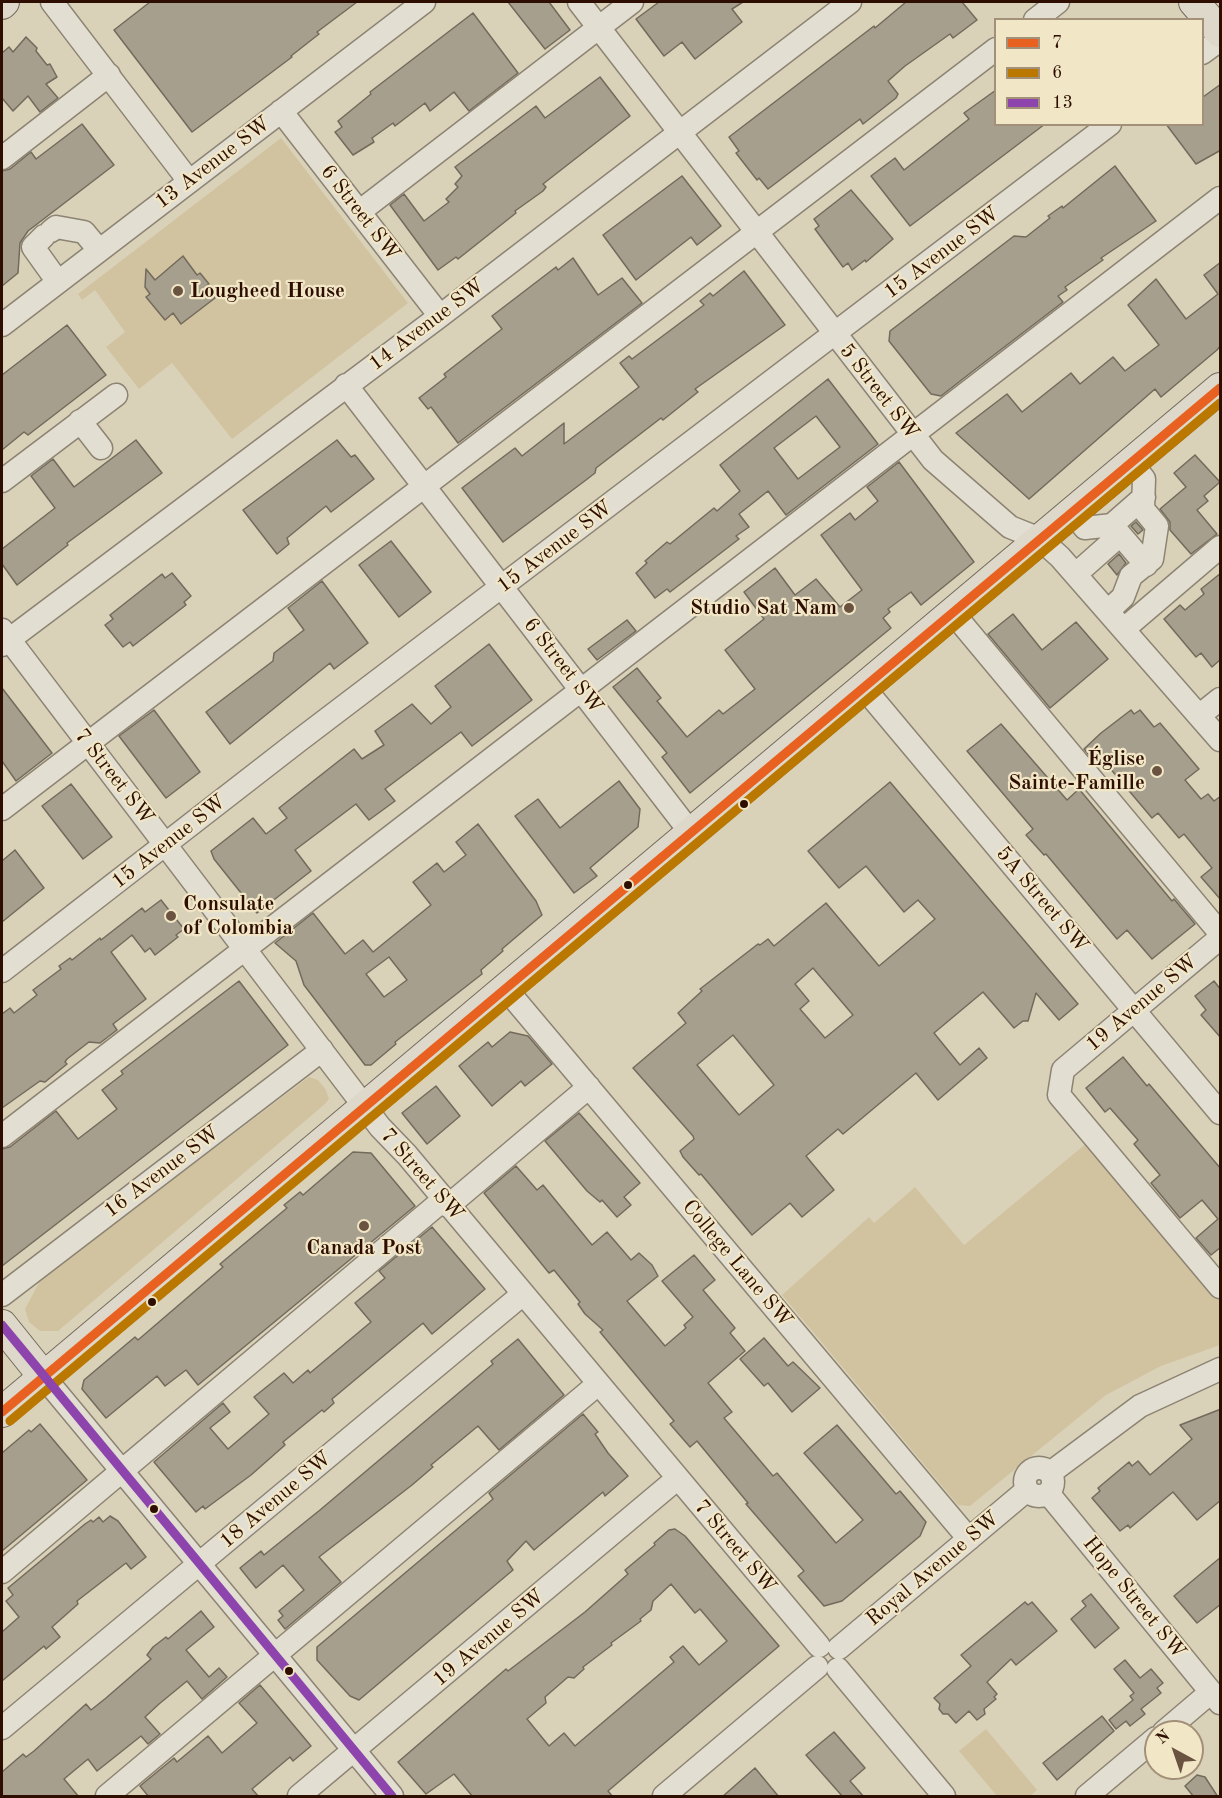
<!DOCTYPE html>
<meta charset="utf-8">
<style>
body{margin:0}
#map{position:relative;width:1222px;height:1798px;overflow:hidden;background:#dad2b8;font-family:"Old Standard TT",serif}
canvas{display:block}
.frame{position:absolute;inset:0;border:3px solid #2e0e01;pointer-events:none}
.legend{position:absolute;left:994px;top:18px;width:210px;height:108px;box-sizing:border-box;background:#f1e7c7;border:2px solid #a39078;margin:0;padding:8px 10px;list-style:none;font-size:18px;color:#2e0e01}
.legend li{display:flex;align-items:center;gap:12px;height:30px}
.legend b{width:30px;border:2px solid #a39078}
.north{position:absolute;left:1144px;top:1720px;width:60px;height:60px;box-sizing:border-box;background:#f1e7c7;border:2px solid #a39078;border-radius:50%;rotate:320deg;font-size:16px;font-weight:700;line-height:24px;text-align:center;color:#2e0e01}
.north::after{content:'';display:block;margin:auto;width:21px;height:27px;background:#6a5341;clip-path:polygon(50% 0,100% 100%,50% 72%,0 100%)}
</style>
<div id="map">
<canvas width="1222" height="1798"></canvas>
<div class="frame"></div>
<ul class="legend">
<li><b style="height:8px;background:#e86120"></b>7</li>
<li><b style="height:8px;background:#bb7800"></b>6</li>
<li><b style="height:8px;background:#8e44ad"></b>13</li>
</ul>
<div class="north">N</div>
</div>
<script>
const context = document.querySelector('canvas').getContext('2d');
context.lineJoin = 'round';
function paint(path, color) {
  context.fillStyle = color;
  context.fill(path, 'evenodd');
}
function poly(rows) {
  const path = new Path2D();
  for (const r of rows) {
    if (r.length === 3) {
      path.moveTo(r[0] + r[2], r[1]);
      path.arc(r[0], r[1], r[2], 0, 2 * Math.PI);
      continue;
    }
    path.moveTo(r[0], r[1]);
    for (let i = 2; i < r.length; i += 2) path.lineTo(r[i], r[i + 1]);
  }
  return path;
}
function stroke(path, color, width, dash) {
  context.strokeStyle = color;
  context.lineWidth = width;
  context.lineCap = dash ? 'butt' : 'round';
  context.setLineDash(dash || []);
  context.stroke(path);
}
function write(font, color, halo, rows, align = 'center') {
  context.font = font + ' "Old Standard TT",serif';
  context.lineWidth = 4.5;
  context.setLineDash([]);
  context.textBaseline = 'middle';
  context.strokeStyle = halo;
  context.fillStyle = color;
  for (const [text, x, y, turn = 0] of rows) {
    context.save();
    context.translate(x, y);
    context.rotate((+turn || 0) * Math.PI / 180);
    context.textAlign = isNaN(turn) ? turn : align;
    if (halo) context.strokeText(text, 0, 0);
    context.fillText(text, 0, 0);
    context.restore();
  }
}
paint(poly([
 [281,138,408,303,232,439,172,363,139,389,106,347,125,332,95,290,82,300,78,294],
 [309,1077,318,1080,326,1090,329,1099,325,1104,58,1331,40,1331,29,1322,25,1309,41,1279],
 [1088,1142,1220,1301,1220,1345,1161,1366,1106,1395,970,1506,958,1505,782,1295,869,1217,874,1223,915,1187,964,1245],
 [986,1729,1037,1790,1030,1796,997,1796,959,1751]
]), '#d1c3a0');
const building = poly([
 [150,2,357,2,317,32,319,34,291,56,292,57,192,132,114,30,150,2],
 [508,2,549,2,570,30,545,49,508,2],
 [659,2,743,2,732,9,742,22,695,59,682,42,664,56,636,19,659,2],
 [906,2,962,2,977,20,953,38,950,34,905,66,888,81,898,94,896,98,863,124,860,119,768,189,759,178,757,180,736,153,739,151,729,137,874,26,875,28,906,2],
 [473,13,518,73,469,111,454,92,430,111,425,103,395,126,393,123,372,138,374,142,353,155,335,132,342,127,338,121,371,94,370,92,473,13],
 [26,37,37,48,36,51,47,65,50,64,57,77,46,84,58,98,40,112,28,96,13,111,2,98,2,53,9,47,13,52,26,37],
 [600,77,630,116,543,184,546,187,543,191,515,211,516,213,458,259,456,257,438,270,390,205,404,194,424,221,449,202,446,199,458,187,455,184,462,176,455,167,536,106,545,118,600,77],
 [1221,84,1221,150,1196,164,1166,124,1203,124,1203,97,1221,84],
 [996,90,996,124,1045,124,910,226,871,176,895,158,904,170,969,119,964,113,996,90],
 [82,124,114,165,28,231,20,243,18,273,2,286,2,171,10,169,31,152,36,159,82,124],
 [1115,166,1156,221,1101,258,1103,260,1065,287,1067,290,1058,296,1063,302,973,371,941,396,931,394,889,341,890,331,1014,236,1026,237,1050,218,1048,216,1062,206,1063,208,1115,166],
 [682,176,721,226,697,245,691,237,636,280,603,235,682,176],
 [851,190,893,239,866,262,865,260,852,270,848,263,843,267,815,229,819,226,814,219,851,190],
 [183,256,197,275,200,273,209,284,206,286,215,298,181,324,173,313,165,320,146,297,150,294,145,287,146,269,155,280,183,256],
 [573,258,598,295,622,278,642,303,458,443,431,407,428,409,419,398,446,377,444,374,502,329,492,316,556,267,558,270,573,258],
 [1221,262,1221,345,1217,350,1161,397,1155,389,1029,499,956,433,1007,394,1022,412,1071,373,1080,384,1113,357,1125,371,1159,345,1128,305,1156,279,1186,319,1218,294,1204,275,1221,262],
 [744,271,785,325,695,389,698,392,663,420,661,418,596,468,595,473,586,480,503,542,462,488,515,448,522,456,564,423,564,444,639,387,620,363,629,356,632,359,704,305,700,301,710,293,713,296,744,271],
 [67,325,106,375,28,435,24,432,2,450,2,375,67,325],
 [828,379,878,444,786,515,768,491,739,514,749,527,736,536,739,539,670,592,667,589,655,598,636,573,647,563,645,561,667,542,670,544,714,508,717,511,740,491,720,465,828,379],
 [816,416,840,447,798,479,774,448,816,416],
 [136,440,162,473,67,543,68,545,17,585,2,564,2,549,55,508,31,476,53,459,74,487,136,440],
 [337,440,351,457,355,455,374,479,331,512,326,506,287,538,289,544,277,554,243,510,337,440],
 [1195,455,1220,482,1204,496,1208,501,1197,510,1217,534,1191,554,1170,530,1170,522,1160,509,1186,487,1174,473,1195,455],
 [899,462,974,562,921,605,911,592,888,609,890,612,883,618,891,628,690,793,662,757,667,753,613,687,637,668,661,698,657,701,687,737,719,710,723,714,755,689,725,650,764,619,744,592,775,568,795,595,816,579,840,607,862,590,821,535,850,513,855,520,878,501,867,487,899,462],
 [1136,522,1143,530,1138,534,1131,526,1136,522],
 [391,541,431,592,399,617,359,565,391,541],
 [1119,554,1126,563,1117,575,1108,564,1119,554],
 [172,573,191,596,184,602,186,605,133,646,130,642,123,647,105,625,113,619,110,615,162,574,165,578,172,573],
 [1221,573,1221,659,1212,667,1201,653,1196,657,1164,619,1180,605,1185,610,1204,594,1201,589,1221,573],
 [322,581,368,643,334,669,330,663,230,744,206,712,273,661,274,653,304,630,288,608,322,581],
 [1013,614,1042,650,1076,622,1108,659,1050,708,988,634,1013,614],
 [627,620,636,631,597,660,588,649,627,620],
 [489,644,532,700,472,746,461,732,385,789,395,801,369,820,356,804,295,850,311,871,257,913,214,859,211,851,253,818,266,834,287,818,279,808,354,749,362,759,384,745,375,731,412,704,431,724,451,707,435,686,489,644],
 [2,688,52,753,16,781,2,761,2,688],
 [154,710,200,772,166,798,119,736,154,710],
 [1131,710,1134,714,1140,710,1154,727,1160,723,1199,769,1185,780,1201,799,1208,794,1214,801,1221,796,1221,900,1201,877,1212,868,1184,834,1179,838,1158,813,1152,818,1103,760,1097,765,1084,749,1101,733,1131,710],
 [1001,724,1067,800,1079,789,1172,901,1174,899,1195,924,1152,959,1127,930,1117,939,1046,854,1044,855,1026,835,1033,829,967,751,1001,724],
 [619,781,640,809,638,827,590,868,597,876,574,893,515,816,538,799,560,828,619,781],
 [890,782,1078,1004,1059,1020,1036,993,1028,1021,1023,1021,1014,1028,983,992,934,1033,960,1065,979,1048,987,1058,938,1100,916,1073,843,1134,838,1129,806,1156,834,1190,802,1217,790,1203,752,1235,701,1174,699,1175,683,1157,680,1151,694,1139,693,1136,633,1068,686,1023,678,1013,702,991,700,989,758,944,760,945,768,939,774,946,826,903,879,966,935,919,918,900,904,912,866,866,839,888,808,851,890,782],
 [813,968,853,1015,825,1038,800,1009,809,1001,795,984,813,968],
 [733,1035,774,1085,739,1115,697,1065,733,1035],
 [71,784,112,837,83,859,42,806,71,784],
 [478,824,536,901,542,915,502,949,503,951,481,970,482,974,395,1042,396,1044,371,1065,365,1065,304,985,296,961,275,943,313,913,345,954,363,940,373,952,431,905,413,882,437,863,444,872,466,855,456,842,478,824],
 [389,957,407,980,384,997,366,974,389,957],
 [15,850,44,888,2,922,2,861,15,850],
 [161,900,184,929,176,935,178,937,155,955,150,948,145,952,132,935,111,952,146,999,113,1024,117,1030,100,1043,89,1042,67,1059,65,1062,67,1064,45,1082,40,1081,2,1108,2,1014,10,1008,14,1013,37,995,33,990,61,969,59,966,70,958,72,960,100,938,101,940,142,908,145,912,161,900],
 [239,981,288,1045,2,1266,2,1149,10,1147,56,1111,78,1139,117,1109,102,1090,123,1074,121,1071,239,981],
 [1214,981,1221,990,1221,1038,1201,1015,1206,1010,1195,996,1214,981],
 [510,1032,528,1036,552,1064,525,1086,521,1081,492,1106,459,1066,488,1042,492,1047,510,1032],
 [1123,1057,1147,1086,1149,1084,1221,1169,1221,1247,1211,1255,1196,1238,1218,1219,1202,1200,1180,1218,1151,1183,1160,1175,1134,1144,1138,1140,1110,1108,1105,1112,1086,1088,1123,1057],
 [436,1086,460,1116,427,1144,402,1113,436,1086],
 [579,1113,640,1183,624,1197,631,1205,617,1217,602,1200,600,1202,587,1191,545,1141,579,1113],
 [353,1152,371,1153,415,1206,198,1385,186,1370,165,1386,157,1376,106,1418,82,1389,84,1380,135,1337,138,1340,223,1267,220,1264,287,1208,284,1205,300,1192,303,1195,353,1152],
 [516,1166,537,1190,543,1185,592,1245,607,1232,631,1260,639,1253,652,1265,658,1276,627,1301,665,1346,686,1328,684,1325,693,1317,662,1281,694,1255,715,1280,703,1290,735,1328,730,1333,745,1351,708,1383,732,1412,724,1418,773,1476,777,1473,836,1543,863,1520,804,1453,837,1425,896,1494,900,1491,926,1522,920,1536,842,1601,824,1606,798,1576,804,1571,746,1504,748,1503,697,1441,690,1447,670,1424,674,1421,600,1332,603,1330,585,1314,578,1304,580,1302,554,1270,549,1273,484,1193,516,1166],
 [432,1227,485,1289,432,1334,423,1323,332,1399,334,1403,324,1412,322,1410,283,1442,285,1445,251,1475,205,1509,203,1506,196,1512,154,1462,223,1403,230,1412,210,1428,228,1449,269,1414,254,1397,284,1373,293,1383,308,1370,310,1373,371,1322,355,1303,385,1278,379,1271,432,1227],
 [764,1338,788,1366,793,1362,820,1388,792,1412,768,1383,764,1386,740,1359,764,1338],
 [518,1339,564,1395,499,1450,478,1426,431,1465,433,1467,412,1485,319,1557,341,1582,285,1629,278,1620,283,1616,279,1611,304,1590,283,1565,256,1588,240,1568,261,1551,264,1555,320,1510,493,1364,491,1361,518,1339],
 [1221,1409,1221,1500,1197,1520,1173,1492,1130,1528,1128,1525,1120,1531,1092,1498,1100,1491,1098,1488,1129,1462,1132,1466,1138,1461,1150,1475,1192,1439,1180,1425,1221,1409],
 [583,1414,598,1432,595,1434,608,1453,628,1476,605,1496,603,1492,534,1550,526,1541,507,1561,513,1570,359,1700,350,1696,317,1660,317,1647,493,1499,489,1493,583,1414],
 [40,1424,87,1480,2,1551,2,1453,29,1430,31,1432,40,1424],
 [110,1516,118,1521,146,1557,131,1569,126,1563,77,1601,78,1604,52,1627,60,1637,46,1649,44,1646,2,1681,2,1632,19,1617,6,1601,13,1595,8,1588,85,1524,91,1520,93,1522,99,1517,103,1522,110,1516],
 [675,1529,685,1536,779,1646,608,1791,613,1797,473,1797,454,1774,426,1794,398,1762,506,1669,508,1671,585,1612,628,1574,625,1570,655,1545,654,1543,669,1530,675,1529],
 [671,1584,695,1613,700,1609,727,1641,699,1665,683,1646,670,1657,674,1662,575,1746,564,1733,549,1746,527,1719,546,1703,545,1697,568,1677,574,1678,584,1669,583,1667,612,1645,611,1643,641,1621,640,1619,651,1610,653,1601,671,1584],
 [1221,1557,1221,1604,1197,1623,1174,1596,1221,1557],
 [1091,1594,1119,1628,1095,1648,1071,1619,1086,1606,1082,1601,1091,1594],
 [1025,1602,1028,1605,1032,1602,1057,1631,1016,1665,1011,1659,987,1682,997,1694,994,1697,996,1699,984,1709,985,1714,977,1720,969,1711,956,1723,948,1714,943,1714,939,1709,940,1704,934,1698,971,1666,961,1655,1025,1602],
 [201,1611,214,1627,186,1650,209,1677,219,1668,227,1677,202,1699,187,1681,159,1704,145,1717,160,1734,148,1744,141,1736,97,1771,88,1759,64,1779,79,1797,2,1797,2,1772,23,1754,26,1757,34,1751,86,1704,91,1710,106,1698,151,1659,147,1655,153,1647,166,1637,168,1639,201,1611],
 [1125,1660,1140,1678,1151,1669,1163,1683,1157,1688,1161,1693,1141,1709,1145,1714,1130,1726,1126,1721,1116,1729,1109,1720,1133,1700,1130,1696,1134,1693,1114,1669,1125,1660],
 [260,1685,311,1746,293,1761,290,1757,252,1789,259,1797,149,1797,140,1786,174,1758,177,1762,208,1736,222,1753,257,1723,239,1703,260,1685],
 [1102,1716,1114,1731,1057,1780,1043,1763,1102,1716],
 [834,1732,865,1768,850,1781,864,1797,843,1797,806,1755,834,1732],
 [755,1768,779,1797,722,1797,755,1768],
 [1197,1775,1205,1777,1218,1797,1194,1797,1185,1786,1197,1775]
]);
paint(building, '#a79f8d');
stroke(building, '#736a5c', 1.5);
const minor = poly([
 [52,2,189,181],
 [579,2,933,460,1010,527,1040,539,1060,557,1220,740],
 [1035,20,1058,2],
 [1202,53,1220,40],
 [281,111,440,316],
 [2,158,109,75],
 [359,212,632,2],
 [51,231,56,227,84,232,99,250],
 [44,236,33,247,58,282],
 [2,325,424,2],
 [346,385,691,833],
 [80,421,101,448],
 [2,481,116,395],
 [1144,497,1112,525,1146,565],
 [1072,513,1085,528,1112,525],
 [1076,574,1120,535],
 [1108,611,1123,597,1131,576,1152,559,1157,526,1143,509,1144,479,1131,463],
 [953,613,1220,933],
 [1124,629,1220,547],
 [2,630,380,1127,407,1155,819,1646],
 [2,645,440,316,850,2],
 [864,688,1220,1113],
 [1200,715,1220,699],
 [2,809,996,49],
 [1220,938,1063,1070,1059,1095,1220,1287],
 [2,971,297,742,1110,124],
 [506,989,969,1539],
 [2,1136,1220,198],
 [448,1206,589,1087],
 [2,1295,322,1050],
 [43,1376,392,1796],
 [1039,1482,14],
 [1050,1473,1140,1406,1220,1369],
 [1048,1493,1220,1703],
 [2,1572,443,1200],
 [839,1648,1027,1490],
 [838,1669,944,1796],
 [2,1728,523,1294],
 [1164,1732,1211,1692],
 [107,1796,598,1384],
 [299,1796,678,1478],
 [664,1796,817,1667],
 [1087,1796,1156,1738]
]);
const major = poly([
 [1194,2,1220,32],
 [2,4,4,2],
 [2,1325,43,1376],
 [2,1412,1220,388]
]);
stroke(minor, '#8c8373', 25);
stroke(major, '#736a5c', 32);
stroke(minor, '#e2ded1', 22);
stroke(major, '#ddd8c9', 30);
stroke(poly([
 [2,1412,1220,388]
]), '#e86120', 9);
stroke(poly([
 [10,1421,1220,403]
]), '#bb7800', 9);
stroke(poly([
 [2,1325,392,1796]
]), '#8e44ad', 9);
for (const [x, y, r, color] of [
 [178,291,6,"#6a5341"],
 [849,608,6,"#6a5341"],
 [1157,771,6,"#6a5341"],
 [744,804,5,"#2e0e01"],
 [628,885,5,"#2e0e01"],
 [171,916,6,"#6a5341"],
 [364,1226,6,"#6a5341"],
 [152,1302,5,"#2e0e01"],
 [154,1509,5,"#2e0e01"],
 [289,1671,5,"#2e0e01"]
]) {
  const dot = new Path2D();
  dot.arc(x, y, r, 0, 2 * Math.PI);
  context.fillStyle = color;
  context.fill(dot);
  stroke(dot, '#f1e7c7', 2);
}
write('21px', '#2e0e01', '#f1e7c7', [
 ["13 Avenue SW",213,163,-37],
 ["6 Street SW",360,213,52],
 ["15 Avenue SW",942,253,-37],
 ["14 Avenue SW",427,325,-37],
 ["5 Street SW",879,392,52],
 ["15 Avenue SW",555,547,-37],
 ["6 Street SW",563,666,52],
 ["7 Street SW",114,777,52],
 ["15 Avenue SW",169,842,-38],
 ["5A Street SW",1042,900,50],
 ["19 Avenue SW",1142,1003,-40],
 ["16 Avenue SW",162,1172,-37],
 ["7 Street SW",422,1175,49],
 ["College Lane SW",737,1264,50],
 ["18 Avenue SW",276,1500,-40],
 ["7 Street SW",735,1547,50],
 ["Royal Avenue SW",933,1569,-40],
 ["Hope Street SW",1134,1598,51],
 ["19 Avenue SW",489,1638,-40]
]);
write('bold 21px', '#2e0e01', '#f1e7c7', [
 ["Lougheed House",190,291],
 ["Studio Sat Nam",837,608,"right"],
 ["Église",1145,759,"right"],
 ["Sainte-Famille",1145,783,"right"],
 ["Consulate",183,904],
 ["of Colombia",183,928],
 ["Canada Post",364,1248,"center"]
], 'left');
</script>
